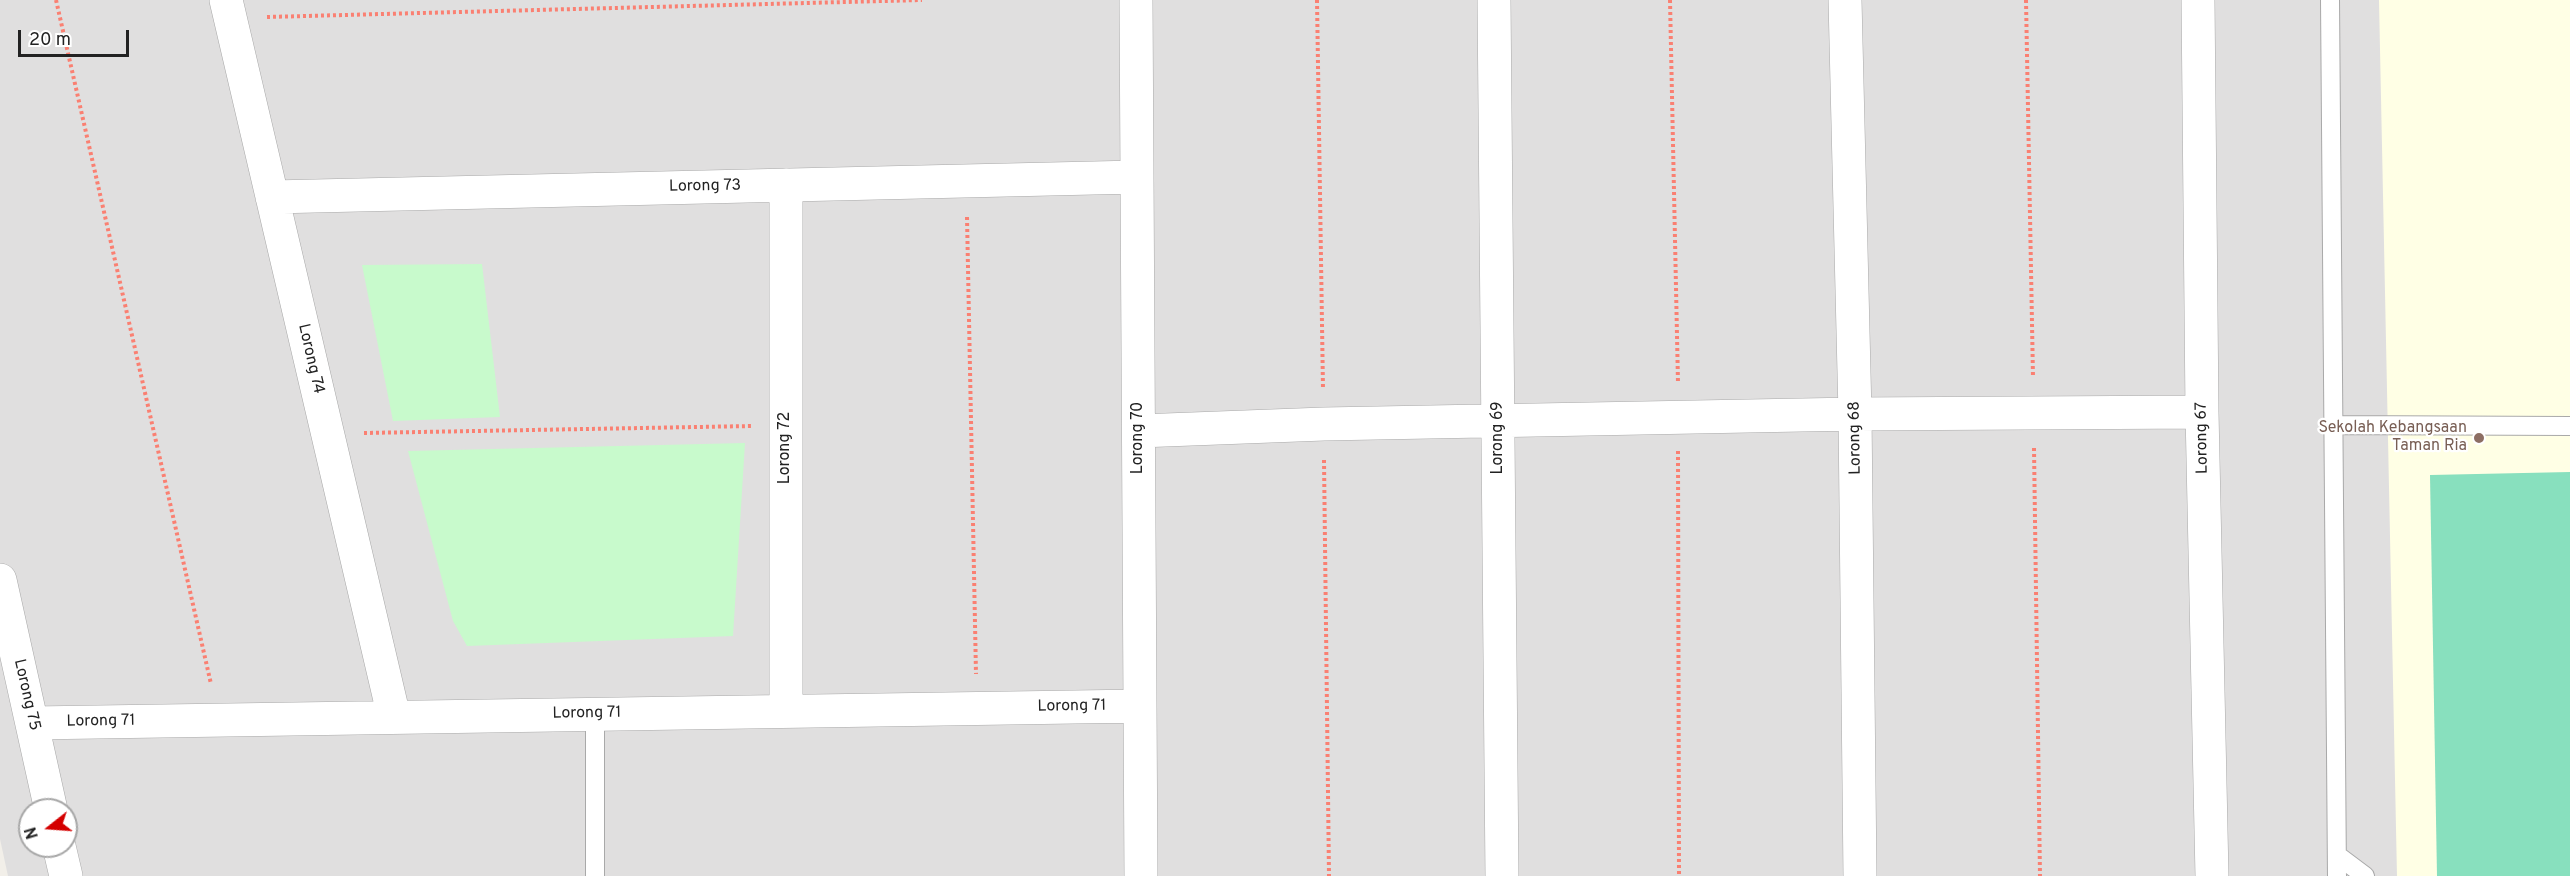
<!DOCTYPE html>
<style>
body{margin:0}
#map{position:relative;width:2570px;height:876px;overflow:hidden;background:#f2efe9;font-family:Overpass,sans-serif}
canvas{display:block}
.north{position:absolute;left:18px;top:798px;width:60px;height:60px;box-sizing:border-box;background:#fff;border:2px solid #a7a7a7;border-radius:50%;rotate:253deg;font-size:16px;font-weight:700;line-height:24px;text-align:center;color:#222}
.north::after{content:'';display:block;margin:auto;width:21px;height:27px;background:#d40000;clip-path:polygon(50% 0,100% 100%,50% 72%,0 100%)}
.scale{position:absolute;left:18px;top:30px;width:111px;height:27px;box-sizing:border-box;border:3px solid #222;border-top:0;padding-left:8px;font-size:18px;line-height:21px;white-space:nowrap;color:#222;-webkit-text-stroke:4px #fff;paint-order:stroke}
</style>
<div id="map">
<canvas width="2570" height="876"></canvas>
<div class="north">N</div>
<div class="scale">20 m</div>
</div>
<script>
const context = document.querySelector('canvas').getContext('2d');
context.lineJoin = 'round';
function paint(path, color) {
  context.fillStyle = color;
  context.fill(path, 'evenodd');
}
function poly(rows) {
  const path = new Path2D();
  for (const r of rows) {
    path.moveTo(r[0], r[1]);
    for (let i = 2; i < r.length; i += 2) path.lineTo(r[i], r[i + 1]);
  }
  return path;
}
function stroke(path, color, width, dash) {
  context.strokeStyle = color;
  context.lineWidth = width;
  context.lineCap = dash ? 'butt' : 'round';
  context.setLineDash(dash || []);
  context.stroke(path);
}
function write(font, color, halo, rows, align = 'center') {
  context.font = font + ' Overpass,sans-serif';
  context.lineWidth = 4.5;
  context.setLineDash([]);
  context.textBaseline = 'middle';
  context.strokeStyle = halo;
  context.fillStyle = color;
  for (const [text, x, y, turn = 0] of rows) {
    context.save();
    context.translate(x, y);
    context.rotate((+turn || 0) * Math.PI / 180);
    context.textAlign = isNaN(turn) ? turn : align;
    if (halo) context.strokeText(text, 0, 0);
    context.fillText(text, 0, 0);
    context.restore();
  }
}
paint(poly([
 [0,0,2570,0,2570,876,8,876,0,839],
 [30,810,66,810,66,846,30,846]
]), '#e0dfdf');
paint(poly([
 [2379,0,2570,0,2570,876,2397,876]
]), '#ffffe5');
paint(poly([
 [482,264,500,417,393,421,362,265],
 [745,443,733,636,467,646,453,621,408,451]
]), '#c8facc');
paint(poly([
 [2570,472,2570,876,2437,876,2430,475]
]), '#88e0be');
const lane = poly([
 [2330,0,2337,876],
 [2334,425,2570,426],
 [2337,855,2365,876],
 [595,876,595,714]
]);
const street = poly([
 [226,0,394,717],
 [1136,0,1141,876],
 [1494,0,1502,876],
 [1845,0,1855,414,1860,876],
 [2198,0,2202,412,2212,876],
 [272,197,1137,177],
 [1139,431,1324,424,1855,414,2202,412],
 [0,580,51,810],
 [786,711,786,185],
 [33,723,1140,706],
 [59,846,66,876]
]);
stroke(lane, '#a9a9a9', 20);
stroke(street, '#a9a9a9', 34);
stroke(poly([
 [56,0,211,684],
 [1317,0,1323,389],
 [1670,0,1678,383],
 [2026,0,2033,377],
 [267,17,922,0],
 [967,217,976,674],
 [364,433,752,426],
 [2034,448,2040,876],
 [1678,451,1679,876],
 [1324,460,1329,876]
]), '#fa8072', 4, [3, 3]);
stroke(lane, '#fff', 18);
stroke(street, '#fff', 33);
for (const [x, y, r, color] of [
 [2479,438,6,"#8d6e63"]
]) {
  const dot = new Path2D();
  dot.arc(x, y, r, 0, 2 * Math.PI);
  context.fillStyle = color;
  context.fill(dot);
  stroke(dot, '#fff', 2);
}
write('16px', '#222', '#fff', [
 ["Lorong 73",705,187,-1],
 ["Lorong 74",310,359,77],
 ["Lorong 70",1139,438,-90],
 ["Lorong 69",1499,438,-90],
 ["Lorong 68",1856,438,-91],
 ["Lorong 67",2203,438,-91],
 ["Lorong 72",786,448,-90],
 ["Lorong 75",26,695,77],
 ["Lorong 71",1072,707,-1],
 ["Lorong 71",587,714,-1],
 ["Lorong 71",101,722,-1]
]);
write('16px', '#785e54', '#fff', [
 ["Sekolah Kebangsaan",2467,429],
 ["Taman Ria",2467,447]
], 'right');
</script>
